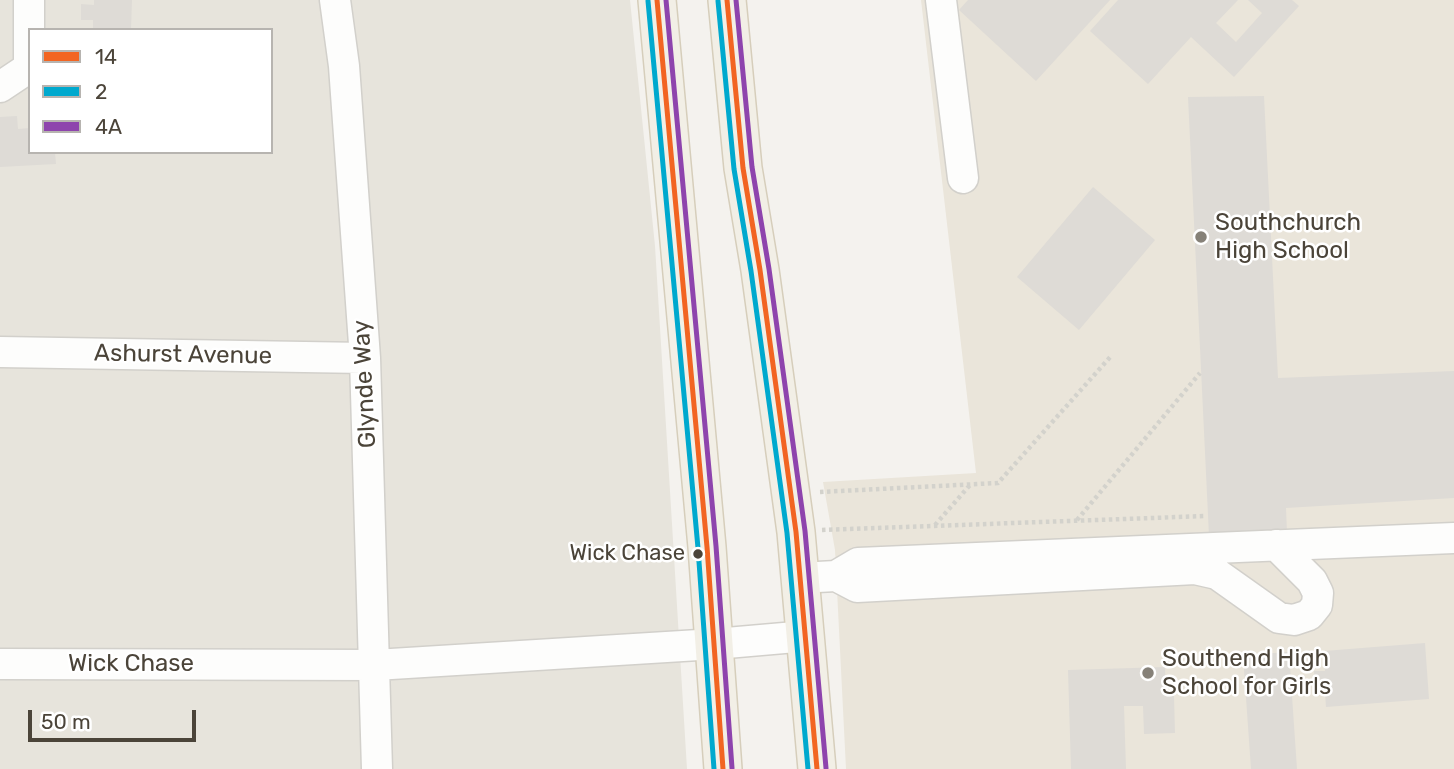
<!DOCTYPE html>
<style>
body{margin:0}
#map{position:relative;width:1454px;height:769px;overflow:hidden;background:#f4f2ee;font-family:Rubik,sans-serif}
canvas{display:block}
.legend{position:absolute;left:28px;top:28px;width:245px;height:126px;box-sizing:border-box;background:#fff;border:2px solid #b7b4b0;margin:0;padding:9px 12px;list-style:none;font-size:21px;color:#4b4439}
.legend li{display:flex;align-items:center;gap:14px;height:35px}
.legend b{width:35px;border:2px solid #b7b4b0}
.scale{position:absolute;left:28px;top:710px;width:168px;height:32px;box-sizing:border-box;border:4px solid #4b4439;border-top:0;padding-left:9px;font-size:21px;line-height:24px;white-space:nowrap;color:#4b4439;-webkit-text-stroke:5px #fff;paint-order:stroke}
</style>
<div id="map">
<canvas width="1454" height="769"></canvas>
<ul class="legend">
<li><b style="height:9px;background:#f26522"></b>14</li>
<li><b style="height:9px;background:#00a9ce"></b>2</li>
<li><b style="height:9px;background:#8e44ad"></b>4A</li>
</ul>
<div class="scale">50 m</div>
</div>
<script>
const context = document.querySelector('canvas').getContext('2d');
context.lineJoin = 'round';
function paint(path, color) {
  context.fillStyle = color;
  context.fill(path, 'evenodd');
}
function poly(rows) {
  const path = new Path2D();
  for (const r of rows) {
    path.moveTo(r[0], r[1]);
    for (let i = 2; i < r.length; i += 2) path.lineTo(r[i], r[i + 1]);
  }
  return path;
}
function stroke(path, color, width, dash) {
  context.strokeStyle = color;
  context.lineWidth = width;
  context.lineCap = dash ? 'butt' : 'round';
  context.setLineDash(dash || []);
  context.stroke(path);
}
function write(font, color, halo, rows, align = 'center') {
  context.font = font + ' Rubik,sans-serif';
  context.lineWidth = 5;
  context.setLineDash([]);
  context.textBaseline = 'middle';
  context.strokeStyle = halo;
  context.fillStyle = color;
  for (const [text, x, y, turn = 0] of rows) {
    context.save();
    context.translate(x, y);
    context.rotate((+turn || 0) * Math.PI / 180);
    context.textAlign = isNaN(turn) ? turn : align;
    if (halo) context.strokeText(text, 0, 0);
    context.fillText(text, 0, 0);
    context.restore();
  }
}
paint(poly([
 [0,0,630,0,655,246,687,769,0,769],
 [30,30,271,30,271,152,30,152]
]), '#e7e4dc');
paint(poly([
 [921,0,1454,0,1454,769,846,769,835,550,823,482,976,473]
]), '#eae5da');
paint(poly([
 [94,0,132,0,131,30,93,30,93,20,81,20,81,4,94,5],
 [968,0,1110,0,1036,81,959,10],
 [1118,0,1238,0,1216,23,1236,42,1262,13,1248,0,1292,0,1299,6,1234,77,1191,37,1148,84,1090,31],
 [1264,96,1278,378,1454,371,1454,498,1286,508,1287,533,1209,536,1188,97],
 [17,116,18,129,30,128,30,152,55,152,56,164,0,167,0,117],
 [1093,187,1155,240,1079,330,1017,277],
 [1425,643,1429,699,1326,707,1325,693,1316,693,1314,671,1325,671,1324,651],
 [1289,652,1297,769,1251,769,1243,655],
 [1165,667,1166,696,1174,696,1175,733,1144,734,1143,706,1124,706,1126,769,1071,769,1068,670]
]), '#dedbd6');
const minor = poly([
 [335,0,344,66,365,358,377,769],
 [941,0,963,178],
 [29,66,29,0],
 [0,87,30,67],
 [0,352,365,358],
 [1214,548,1454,538],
 [1195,569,1217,574,1279,618,1294,620,1309,615,1317,605,1318,593,1312,581,1276,545],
 [799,578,836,576,858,563,1214,548,1195,569,857,587,836,576],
 [0,664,375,665,715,644,807,636]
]);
const major = poly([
 [657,0,707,547,723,769],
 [727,0,743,168,760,270,796,532,817,769]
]);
stroke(minor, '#d2d0cb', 33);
stroke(major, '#d6cebb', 40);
stroke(poly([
 [820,492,998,483,1112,355],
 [1077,520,1200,373],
 [935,525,970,485],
 [822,530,1206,516]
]), '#d3d2cc', 4.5, [3.5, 3.5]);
stroke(minor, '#fdfdfc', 30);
stroke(major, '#f2efe6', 37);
stroke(poly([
 [657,0,707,547,723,769],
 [727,0,743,168,760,270,796,532,817,769]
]), '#f26522', 5);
stroke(poly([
 [648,1,698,548,714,769],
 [718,1,734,169,751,271,787,533,808,769]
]), '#00a9ce', 5);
stroke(poly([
 [666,0,716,546,732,768],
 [736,0,752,167,769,269,805,531,826,768]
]), '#8e44ad', 5);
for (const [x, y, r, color] of [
 [1201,237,7,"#868178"],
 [698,554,6,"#4b4439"],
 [1148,673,7,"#868178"]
]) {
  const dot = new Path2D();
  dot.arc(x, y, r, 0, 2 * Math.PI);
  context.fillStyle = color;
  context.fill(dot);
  stroke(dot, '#fff', 2.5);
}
write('22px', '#4b4439', '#fff', [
 ["Wick Chase",685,554]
], 'right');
write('24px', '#4b4439', '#fff', [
 ["Southchurch",1215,223],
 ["High School",1215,251],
 ["Southend High",1162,659],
 ["School for Girls",1162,687]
], 'left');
write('24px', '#4b4439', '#fff', [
 ["Ashurst Avenue",183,355,1],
 ["Glynde Way",365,384,-93],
 ["Wick Chase",131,664]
]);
</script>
